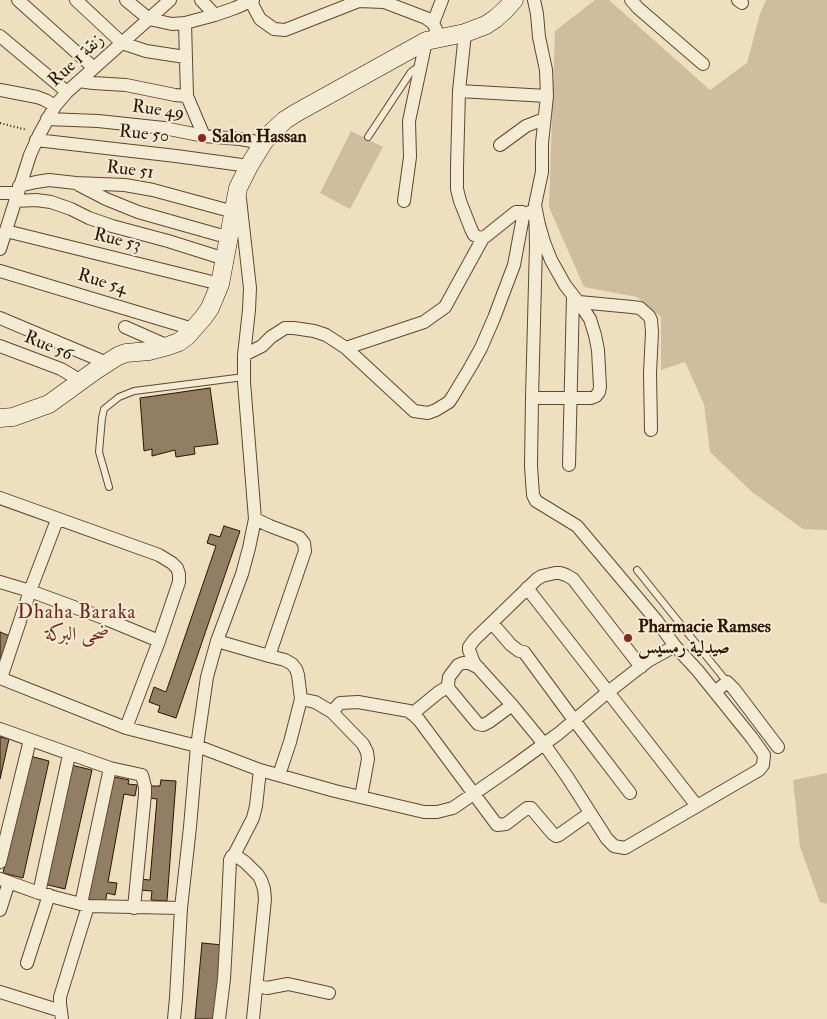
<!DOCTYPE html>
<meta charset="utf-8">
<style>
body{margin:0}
canvas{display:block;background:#eee0be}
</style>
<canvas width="827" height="1019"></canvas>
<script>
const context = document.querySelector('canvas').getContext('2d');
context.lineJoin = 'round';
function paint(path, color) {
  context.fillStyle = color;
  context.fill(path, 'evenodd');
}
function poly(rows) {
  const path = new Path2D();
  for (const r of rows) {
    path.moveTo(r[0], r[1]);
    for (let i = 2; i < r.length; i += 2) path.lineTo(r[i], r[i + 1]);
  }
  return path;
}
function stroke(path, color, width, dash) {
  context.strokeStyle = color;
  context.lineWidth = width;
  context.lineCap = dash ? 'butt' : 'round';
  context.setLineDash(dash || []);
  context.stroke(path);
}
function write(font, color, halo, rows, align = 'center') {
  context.font = font + ' "IM FELL Double Pica",Amiri,serif';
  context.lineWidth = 4;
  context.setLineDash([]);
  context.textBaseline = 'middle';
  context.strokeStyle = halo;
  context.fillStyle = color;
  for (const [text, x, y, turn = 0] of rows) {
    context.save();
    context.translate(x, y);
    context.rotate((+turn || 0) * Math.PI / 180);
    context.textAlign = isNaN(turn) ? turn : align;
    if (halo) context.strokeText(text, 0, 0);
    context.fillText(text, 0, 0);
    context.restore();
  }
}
paint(poly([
 [595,0,609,0,710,90,747,63,760,14,766,0,827,0,827,530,803,529,752,492,710,452,704,404,685,362,661,370,661,317,637,297,584,287,549,207,555,31],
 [351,131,383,147,350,209,320,193],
 [827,773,827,904,820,902,800,847,793,780]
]), '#cebd9e');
const building = poly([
 [210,388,218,444,194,447,195,454,176,457,175,450,152,456,152,449,144,451,140,398,210,388],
 [224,526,240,531,176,718,158,712,160,706,149,702,154,687,166,692,216,546,207,543,210,534,220,537,224,526],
 [0,632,10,636,0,666,0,632],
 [0,737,9,739,0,779,0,737],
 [30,756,49,761,23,878,3,873,30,756],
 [71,765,92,770,65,889,44,884,71,765],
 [109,776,129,780,128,784,137,785,135,796,124,794,108,882,117,883,115,895,107,893,105,903,87,900,109,776],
 [161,780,176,781,167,901,151,900,152,891,139,890,140,879,150,880,157,799,149,798,150,786,160,786,161,780],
 [202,943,223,945,216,1019,195,1019,202,943]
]);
paint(building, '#927e64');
stroke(building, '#2f1402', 1);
const lane = poly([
 [368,137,411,72,415,69,420,70],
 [109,487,99,452,102,418,104,409,119,397,134,391,244,377],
 [637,570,727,682]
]);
const street = poly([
 [18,0,94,68],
 [76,0,122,43,146,51,185,57],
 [126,0,149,19,172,24,185,23,215,15,235,8,253,0],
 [201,0,215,15],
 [250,0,260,19,274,29,285,30,359,1,384,2,426,18,433,23,440,38],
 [534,0,537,14,539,37,546,70,547,96,542,143,542,172,535,205,539,225,544,242,551,260,565,285,582,307,590,319,595,335,598,350,600,387,599,392,596,396,591,398,532,398,536,245,535,205],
 [631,0,638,8,703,64],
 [738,0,742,3],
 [185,23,187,96,204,136],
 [433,23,442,0],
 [465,33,459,91,457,167,457,189,460,201,471,229,474,235,478,237,483,238,486,236,516,212,522,212,525,214],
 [0,36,67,92],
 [79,81,93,83,126,85,175,95,187,96],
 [0,90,37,97,45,100,55,106],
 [459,91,547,96],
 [47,119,98,121,164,128,204,136,240,139,263,143],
 [36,140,176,156,249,166],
 [500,145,526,126,544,119],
 [79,185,106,199,138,212,230,238],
 [19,186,36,182,49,180,76,183,125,185,153,190,234,212],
 [0,193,17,193],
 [15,201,36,200,51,202,71,209,89,218,112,226,168,241,225,259],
 [404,201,410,157,409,121,426,41],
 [6,231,220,284],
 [0,249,30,155,39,135,55,106,67,92,170,0],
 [0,271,193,329],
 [579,302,632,307,640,308,649,316,651,320,652,332,650,373,651,430],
 [0,318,107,363],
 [125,327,168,346],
 [0,346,61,369,81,381],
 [346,348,424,322,445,307,483,238],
 [244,355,262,346,271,337,285,328,294,328,314,331,326,335,346,348,414,411,428,413,436,410,449,402,453,396,471,366,481,348,494,318,514,265,523,217,527,213,535,210],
 [532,398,531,466,533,495,536,501,577,526,657,621,675,646],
 [569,465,573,296],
 [0,498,159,555,172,563,177,568,179,574,179,582,159,641],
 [255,519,270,526,299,537,304,543,305,551,269,656,285,660,292,664,296,669,298,675,301,699,315,702,332,712,363,744,367,752,368,759,361,797],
 [0,582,30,591,101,617,159,641,126,728],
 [527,588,697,806],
 [492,623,511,645,519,651,524,652,574,720,630,793],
 [217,641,269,656],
 [0,678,126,728,197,746,260,770,335,791,424,812,437,812,453,808,511,768,544,744,558,734,603,696,648,661,675,646,698,671,752,738,764,755,763,765,759,770,625,848,614,846,607,839,568,778,544,744,512,705,474,663,469,650,469,647,474,640,537,579,542,576,555,573,560,573,566,575,573,579,641,667],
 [1,678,30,591,57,520],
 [449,689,448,684,449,677,458,665,463,663,469,663,479,668],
 [715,692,727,682,734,689,778,747],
 [332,712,340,703,358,702,409,711,419,720,497,825,506,824,527,808,531,808,553,834,556,836,559,835,590,813],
 [412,714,439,692,444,689,449,689,478,724,483,725,489,722,512,705],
 [0,729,110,768,142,775,145,787,145,794,134,908],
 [279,775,290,742,301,699],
 [234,855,253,818,256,806,260,770],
 [0,862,30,740],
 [0,879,39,893,88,906,181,908],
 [39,893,69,755],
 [81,904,110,768],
 [0,910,9,882],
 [27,963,49,895],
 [257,986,267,988,288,984,329,993],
 [0,992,61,1011],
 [62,1019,60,1004,60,997,88,906],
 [174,1019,176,998,181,908,190,827,197,746,207,677,217,641,242,574,249,548,255,519,244,382,244,355,249,310,250,288,240,199],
 [219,1019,224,979,227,925,230,860,232,856,234,855,239,858,245,862,258,875,261,880,264,889,265,899,253,1019]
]);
const secondary = poly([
 [0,418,13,417,49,404,96,370,118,356,126,353,149,351,168,346,179,342,187,336,203,318,210,308,220,284,238,188,249,166,263,143,273,131,285,120,296,113,426,41,465,33,486,25,495,19,505,10,514,0]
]);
stroke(lane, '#5f4731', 8);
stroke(street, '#5f4731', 14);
stroke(secondary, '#2f1402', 19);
stroke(poly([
 [0,123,27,130]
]), '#2f1402', 2, [1, 2.5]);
stroke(lane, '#f4ebd5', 6);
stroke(street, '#f4ebd5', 12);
stroke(secondary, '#f4ebd5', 18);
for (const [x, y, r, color] of [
 [202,138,5,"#8f2418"],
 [628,638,5,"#8f2418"]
]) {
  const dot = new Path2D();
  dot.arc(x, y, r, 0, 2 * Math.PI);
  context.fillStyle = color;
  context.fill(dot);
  stroke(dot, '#f4ebd5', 2);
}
write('18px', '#2f1402', '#f4ebd5', [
 ["Rue 1 زنقة",77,61,-43],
 ["Rue 49",158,111,8],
 ["Rue 50",144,135,6],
 ["Rue 51",130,171,7],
 ["Rue 53",117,241,14],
 ["Rue 54",102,283,17],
 ["Rue 56",48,347,23]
]);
write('bold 18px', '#2f1402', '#f4ebd5', [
 ["Salon Hassan",212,138],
 ["Pharmacie Ramses",638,628],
 ["صيدلية رمسيس",638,649]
], 'left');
context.letterSpacing = '1px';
write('19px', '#7a1f14', '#f4ebd5', [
 ["Dhaha Baraka",77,614],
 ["ضحى البركة",77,636]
]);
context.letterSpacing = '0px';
</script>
